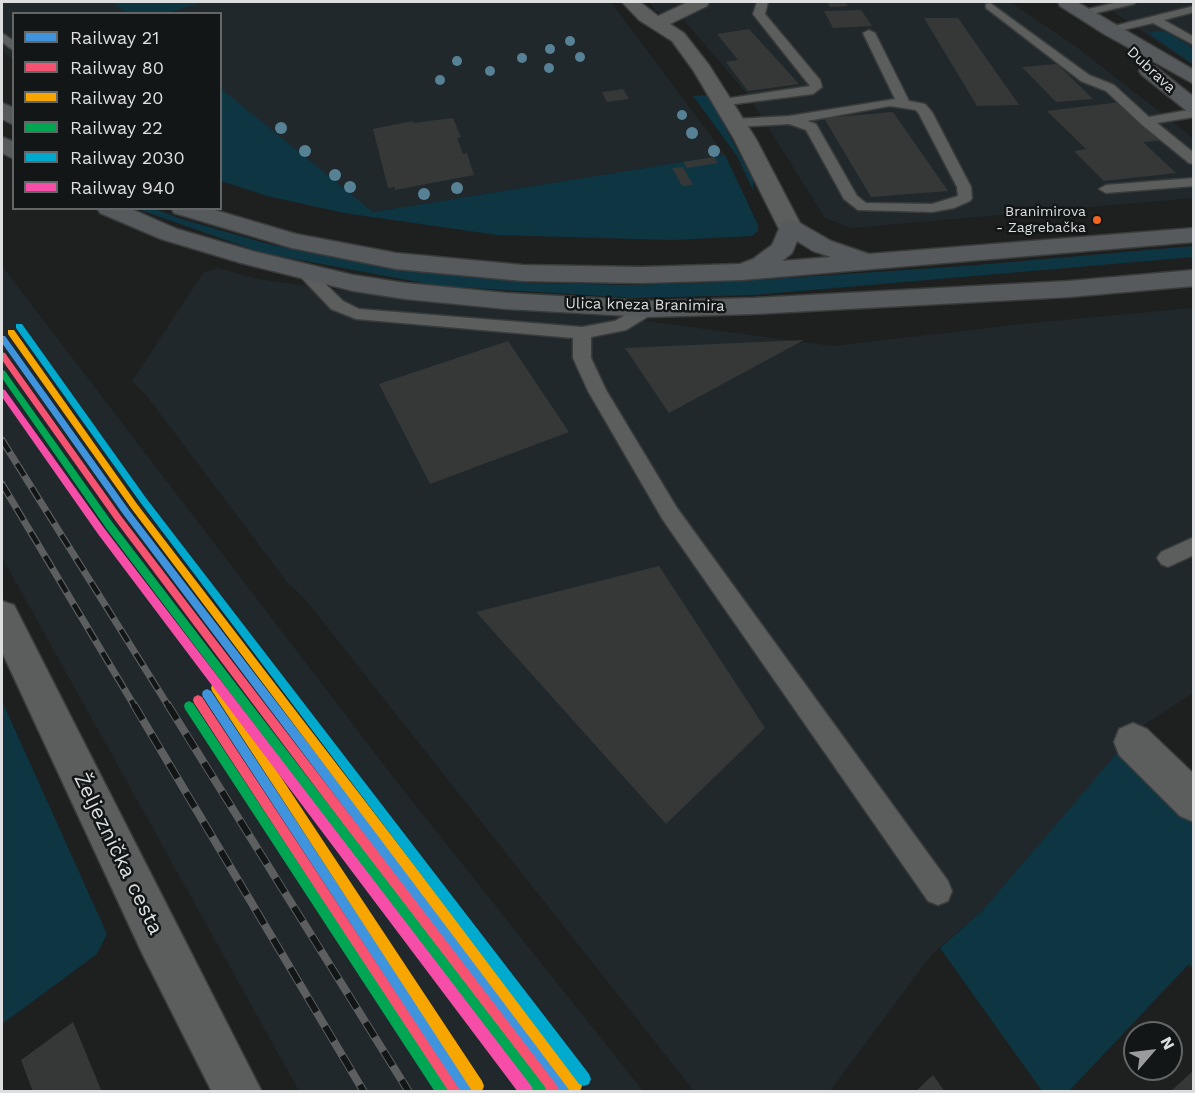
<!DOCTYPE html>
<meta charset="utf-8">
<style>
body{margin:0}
#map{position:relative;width:1195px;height:1093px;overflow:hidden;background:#1e1f1f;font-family:"Work Sans",sans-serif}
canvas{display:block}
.frame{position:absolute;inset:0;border:3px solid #dcdedf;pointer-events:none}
.legend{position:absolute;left:12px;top:12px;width:210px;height:198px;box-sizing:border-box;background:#131617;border:2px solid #636667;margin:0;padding:8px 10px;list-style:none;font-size:18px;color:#dcdedf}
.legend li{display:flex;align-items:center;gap:12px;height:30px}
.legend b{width:30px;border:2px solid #636667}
.north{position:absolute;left:1123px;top:1021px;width:60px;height:60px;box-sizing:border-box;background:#131617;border:2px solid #636667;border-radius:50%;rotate:62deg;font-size:16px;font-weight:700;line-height:24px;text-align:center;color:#dcdedf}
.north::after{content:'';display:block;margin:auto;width:21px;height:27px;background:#9a9b9c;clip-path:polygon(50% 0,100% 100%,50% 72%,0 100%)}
</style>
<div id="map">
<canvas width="1195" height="1093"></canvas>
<div class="frame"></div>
<ul class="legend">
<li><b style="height:8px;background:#4094de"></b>Railway 21</li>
<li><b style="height:8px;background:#f65372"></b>Railway 80</li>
<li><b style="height:8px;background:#f7a600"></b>Railway 20</li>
<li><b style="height:8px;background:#00a651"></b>Railway 22</li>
<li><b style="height:8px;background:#00a9ce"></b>Railway 2030</li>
<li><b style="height:8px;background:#f54da8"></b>Railway 940</li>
</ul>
<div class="north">N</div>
</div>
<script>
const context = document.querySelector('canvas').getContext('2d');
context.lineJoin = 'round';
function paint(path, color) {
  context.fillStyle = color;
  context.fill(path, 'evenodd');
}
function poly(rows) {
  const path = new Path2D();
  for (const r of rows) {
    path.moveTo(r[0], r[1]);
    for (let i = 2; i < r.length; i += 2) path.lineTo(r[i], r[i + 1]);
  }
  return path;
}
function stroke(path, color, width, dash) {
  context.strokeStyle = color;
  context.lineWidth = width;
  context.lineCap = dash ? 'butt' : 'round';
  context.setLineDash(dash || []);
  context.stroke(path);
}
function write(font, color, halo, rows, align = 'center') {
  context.font = font + ' "Work Sans",sans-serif';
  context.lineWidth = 5;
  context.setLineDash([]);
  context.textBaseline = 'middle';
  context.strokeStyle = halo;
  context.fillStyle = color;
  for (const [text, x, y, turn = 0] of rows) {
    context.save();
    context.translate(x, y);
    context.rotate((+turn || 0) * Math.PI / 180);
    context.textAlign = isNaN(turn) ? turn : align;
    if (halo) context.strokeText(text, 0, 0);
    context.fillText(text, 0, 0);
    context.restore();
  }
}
paint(poly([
 [2,2,611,2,725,155,373,212,221,90,220,14,14,14,13,60,2,49],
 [649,2,1010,2,1078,48,1193,138,1193,198,851,228,825,218,748,95,684,20,656,11],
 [1098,2,1193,2,1193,65,1100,3],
 [2,266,397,782,643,1091,299,1091,2,557],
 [218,268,257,279,440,304,500,310,616,317,832,346,1031,323,1193,308,1193,693,1139,728,982,911,932,954,830,1091,694,1091,305,599,287,582,146,395,132,381,204,272]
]), '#20282c');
paint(poly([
 [113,2,203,2,164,14,126,13],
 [1157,31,1168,33,1193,48,1193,64,1148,33],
 [220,88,373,212,725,155,758,225,758,231,752,236,671,240,497,235,344,213,267,196,221,181],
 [708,95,753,180,753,190,737,156,693,96],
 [137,209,155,209,182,219,272,245,401,269,531,283,630,285,726,282,965,266,1193,246,1194,257,754,295,635,298,439,286,263,253],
 [2,701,107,934,97,954,2,1024],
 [1124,745,1193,815,1193,969,1189,964,1069,1091,1042,1091,940,948,982,911]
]), '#0e3542');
paint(poly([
 [827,2,845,2,848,6,830,7],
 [861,10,872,26,833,28,824,11],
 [924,18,958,18,1019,105,977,106],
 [749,29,799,84,748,91,726,62,738,60,717,34],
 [1057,64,1093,99,1056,102,1022,67],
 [623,89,629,99,607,102,602,92],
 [1120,102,1167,140,1143,142,1176,173,1104,181,1074,151,1086,149,1047,111],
 [893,112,948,191,871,197,824,118],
 [453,118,461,137,457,138,463,154,467,153,474,175,395,190,395,187,388,188,373,129,413,121,413,123],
 [714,157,718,163,687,168,683,162],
 [683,167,693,185,682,186,672,168],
 [804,340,669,413,625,348],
 [508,341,569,432,430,484,379,384],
 [659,566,765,728,666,824,476,612],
 [73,1022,102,1092,33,1092,21,1060],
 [1194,1070,1194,1092,1170,1092],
 [933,1075,945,1092,915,1092]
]), '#363838');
const service = poly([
 [757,2,768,2,765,14,820,80,822,87,813,94,719,106,718,103,719,100,724,99,810,86,753,14,757,2],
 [1118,2,1136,2,1134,4,1084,16,1078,13,1080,11,1118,2],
 [990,3,1089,75,1114,85,1149,117,1194,109,1194,117,1157,123,1194,153,1194,164,1189,163,1141,124,1106,91,1081,81,986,8,986,4,990,3],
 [1194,6,1194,12,1164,20,1194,37,1194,45,1153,23,1110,33,1104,30,1106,28,1194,6],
 [869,30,875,33,909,101,925,104,932,112,971,187,972,198,970,201,954,208,932,212,858,210,844,199,806,130,789,124,736,127,729,123,736,119,789,116,895,99,863,33,869,30],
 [890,106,916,110,919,114,957,187,958,196,932,204,866,203,857,196,816,124,807,121,890,106],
 [2,33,14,41,14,51,2,42,2,33],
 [1194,178,1194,186,1106,193,1099,189,1106,185,1194,178],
 [302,265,308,267,343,301,359,309,582,327,615,321,642,305,654,305,656,309,654,313,626,330,591,337,591,358,606,390,677,508,948,881,952,891,948,901,938,905,928,901,663,520,588,391,573,358,573,338,356,319,331,309,294,270,302,265],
 [1194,537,1194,555,1168,567,1161,564,1157,558,1161,552,1194,537]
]);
const minor = poly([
 [622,2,640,2,658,16,688,2,709,2,707,6,670,24,684,33,709,65,756,139,802,227,798,232,790,234,782,232,778,227,734,139,693,70,672,41,639,20,622,2],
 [1133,723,1147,729,1194,774,1194,822,1180,816,1119,755,1114,742,1119,729,1133,723]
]);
const tertiary = poly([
 [2,601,14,605,262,1092,212,1092,142,953,2,652,2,601]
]);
const secondary = poly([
 [1058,2,1077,2,1194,70,1194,84,1104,34,1060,6,1058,2],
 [1149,65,1156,67,1194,97,1194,113,1187,111,1142,75,1139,71,1142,67,1149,65],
 [2,103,14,108,14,125,2,119,2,103],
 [2,137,14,142,14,159,2,153,2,137],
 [97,208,129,208,177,229,256,252,353,275,405,283,506,293,648,301,754,298,1069,281,1194,270,1194,286,1069,297,754,314,648,317,506,309,405,299,353,291,241,263,161,239,100,213,97,208],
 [171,208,208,208,296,234,396,253,523,265,641,267,740,264,753,259,772,245,782,222,790,220,798,222,831,241,869,254,1194,228,1194,242,742,280,641,283,523,281,396,269,292,248,174,213,171,208],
 [797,241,813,251,831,257,782,261,792,253,797,241]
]);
stroke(service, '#3a3c3c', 3);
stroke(minor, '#3a3c3c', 3);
stroke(tertiary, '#3a3c3c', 3);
stroke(secondary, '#3a3c3c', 3);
paint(service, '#5c5d5d');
paint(minor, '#5c5d5d');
paint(tertiary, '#5c5d5d');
paint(secondary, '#565a5c');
const railFar1 = poly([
 [2,440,169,707],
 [2,484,135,707]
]);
const rail = poly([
 [134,705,364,1092],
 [168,705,409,1092]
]);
stroke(railFar1, '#5d5e5f', 7);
stroke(rail, '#5d5e5f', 8);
stroke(railFar1, '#131617', 4.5, [14]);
stroke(rail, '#131617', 6, [17]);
paint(poly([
 [2,336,5,336,129,510,572,1087,573,1092,558,1092,123,514,2,343,2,336],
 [207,689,211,691,474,1092,460,1092,203,697,202,694,203,691,207,689]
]), '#4094de');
paint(poly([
 [2,352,5,353,121,516,558,1087,559,1092,544,1092,115,520,2,360,2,352],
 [198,695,202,697,461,1092,447,1092,194,703,193,700,194,697,198,695]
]), '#f65372');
paint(poly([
 [8,330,14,330,137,504,580,1081,582,1086,580,1091,570,1091,131,508,8,334,8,330],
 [216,683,220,685,482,1081,484,1086,482,1091,472,1091,212,691,211,688,212,685,216,683]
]), '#f7a600');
paint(poly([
 [2,370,5,371,112,522,545,1087,546,1092,531,1092,106,528,2,378,2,370],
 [189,701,193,703,449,1092,435,1092,185,709,184,706,185,703,189,701]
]), '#00a651');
paint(poly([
 [16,324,22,324,146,498,589,1074,591,1079,589,1084,584,1086,579,1084,140,502,16,328,16,324]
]), '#00a9ce');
paint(poly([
 [2,389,5,390,104,528,532,1087,533,1092,518,1092,98,534,2,397,2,389]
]), '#f54da8');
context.fillStyle = '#578295';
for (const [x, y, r] of [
 [570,41,5],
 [550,49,5],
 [580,57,5],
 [522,58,5],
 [457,61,5],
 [549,68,5],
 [490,71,5],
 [440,80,5],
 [682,115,5],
 [281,128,6],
 [692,133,6],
 [305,151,6],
 [714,151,6],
 [335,175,6],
 [350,187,6],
 [457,188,6],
 [424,194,6]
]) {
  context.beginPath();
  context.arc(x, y, r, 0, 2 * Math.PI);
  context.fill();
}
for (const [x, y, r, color] of [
 [1097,220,5,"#f26522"]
]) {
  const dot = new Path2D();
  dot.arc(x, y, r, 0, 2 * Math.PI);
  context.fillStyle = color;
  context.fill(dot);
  stroke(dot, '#131617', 2);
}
write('14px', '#dcdedf', '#131617', [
 ["Branimirova",1086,212],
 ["- Zagrebačka",1086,228]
], 'right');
write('15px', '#dcdedf', '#131617', [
 ["Dubrava",1151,70,43],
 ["Ulica kneza Branimira",645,305,1]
]);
write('21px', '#dcdedf', '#131617', [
 ["Željeznička cesta",118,854,64]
]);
</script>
